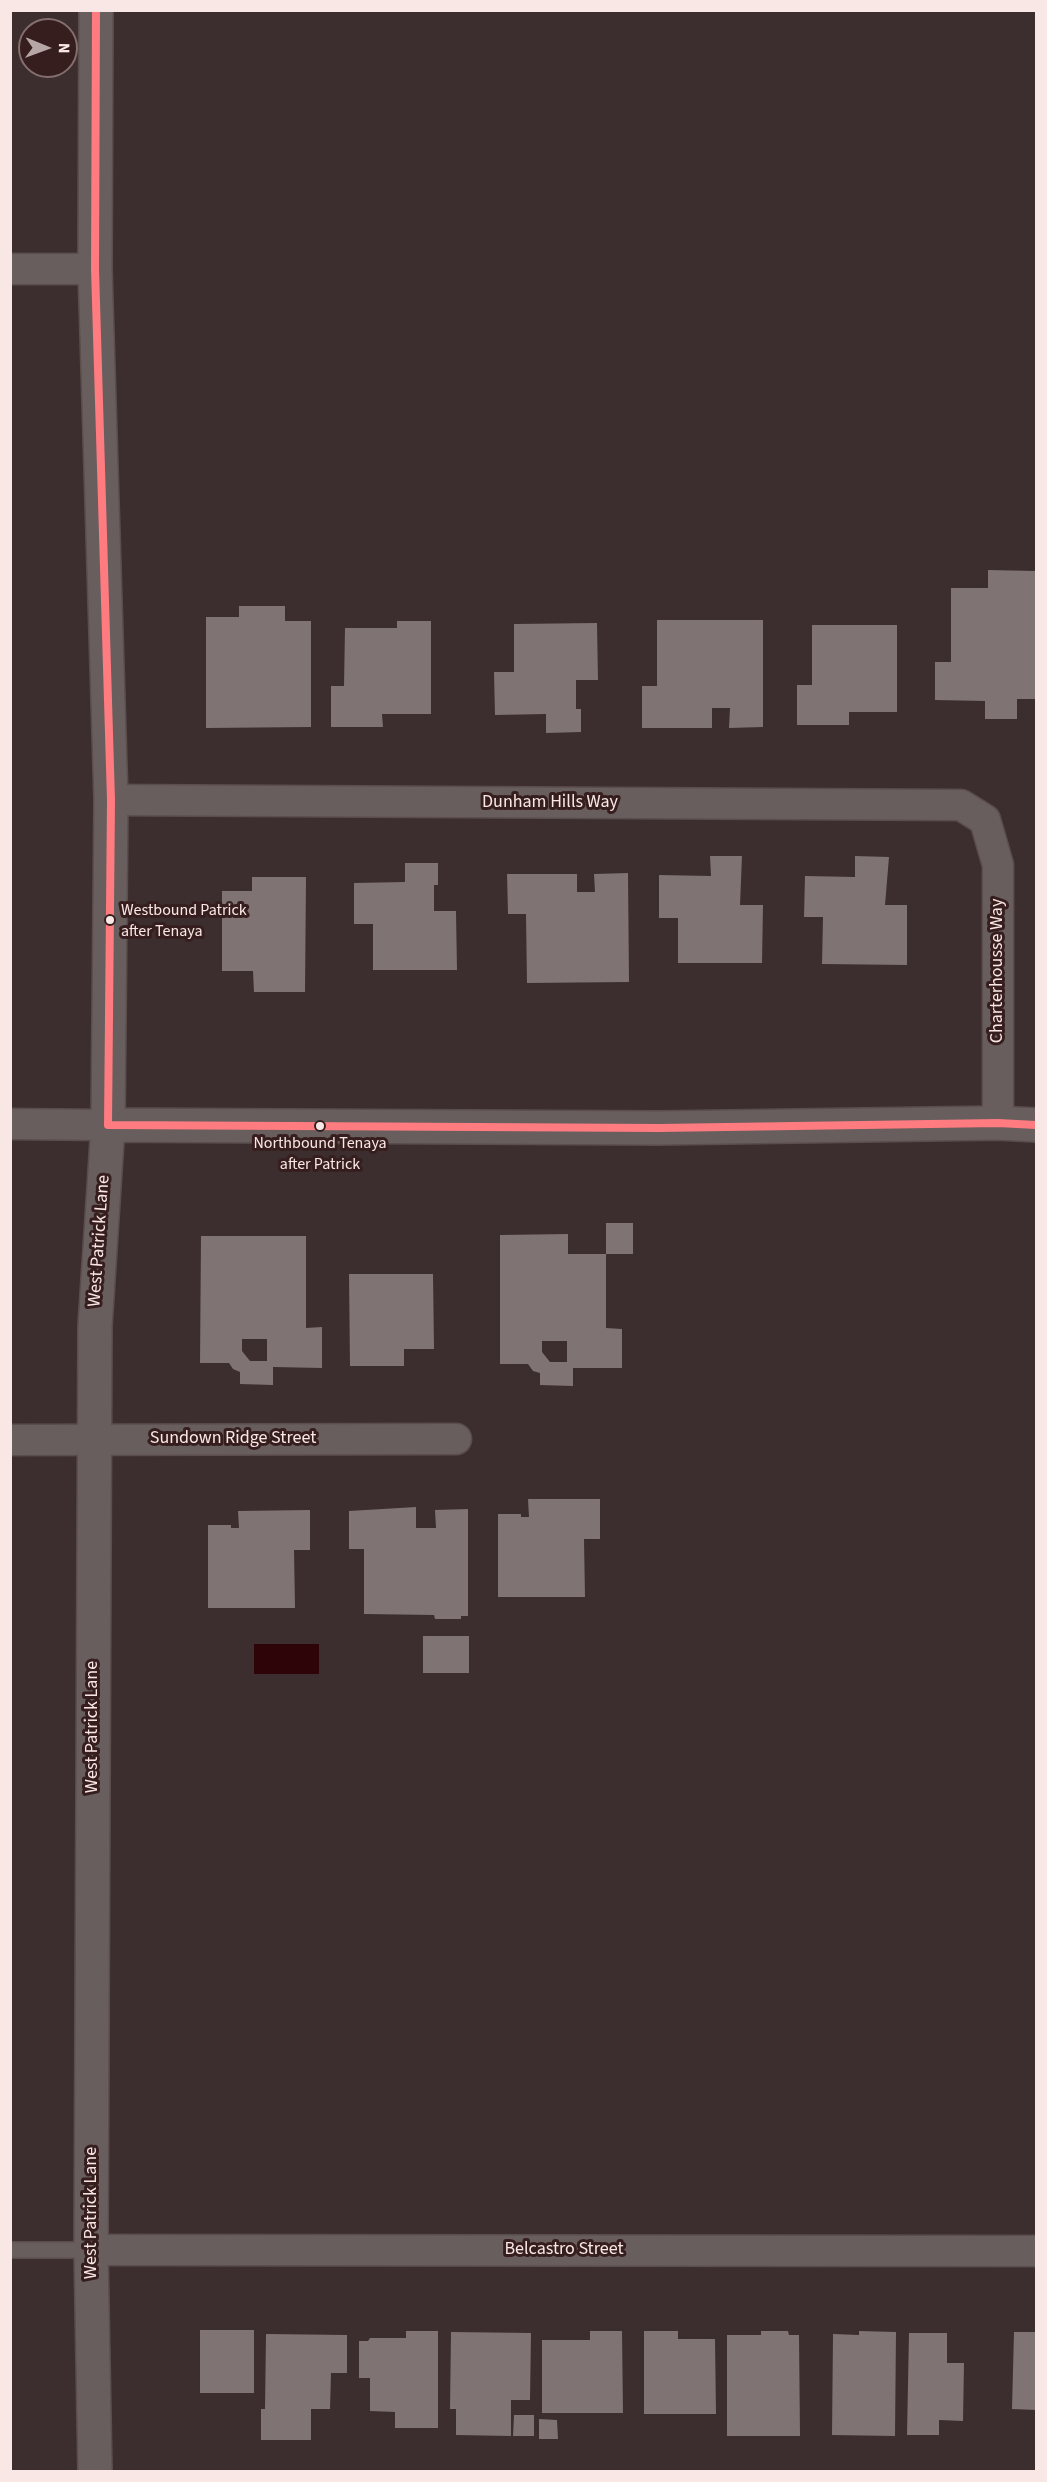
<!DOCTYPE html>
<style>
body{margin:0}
#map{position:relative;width:1047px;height:2482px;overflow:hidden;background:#3c2e2e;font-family:"Source Sans 3",sans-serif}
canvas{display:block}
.frame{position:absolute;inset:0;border:12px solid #f9e7e6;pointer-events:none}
.north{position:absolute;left:18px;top:18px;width:60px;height:60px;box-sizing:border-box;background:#371e1e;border:2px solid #856e6e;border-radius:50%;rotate:91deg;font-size:16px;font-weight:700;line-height:24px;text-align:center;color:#f9e7e6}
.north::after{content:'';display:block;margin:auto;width:21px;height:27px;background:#b7a6a6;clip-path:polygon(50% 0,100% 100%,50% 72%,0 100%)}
</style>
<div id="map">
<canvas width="1047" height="2482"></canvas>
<div class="frame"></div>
<div class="north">N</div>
</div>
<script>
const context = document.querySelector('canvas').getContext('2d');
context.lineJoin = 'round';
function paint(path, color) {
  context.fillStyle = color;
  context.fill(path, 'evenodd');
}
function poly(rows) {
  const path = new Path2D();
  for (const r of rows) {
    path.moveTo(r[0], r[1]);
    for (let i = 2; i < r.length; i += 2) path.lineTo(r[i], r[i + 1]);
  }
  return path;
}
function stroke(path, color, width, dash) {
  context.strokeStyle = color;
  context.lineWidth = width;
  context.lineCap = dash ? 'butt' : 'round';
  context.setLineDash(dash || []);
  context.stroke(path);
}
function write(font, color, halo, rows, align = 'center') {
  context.font = font + ' "Source Sans 3",sans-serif';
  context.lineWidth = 6;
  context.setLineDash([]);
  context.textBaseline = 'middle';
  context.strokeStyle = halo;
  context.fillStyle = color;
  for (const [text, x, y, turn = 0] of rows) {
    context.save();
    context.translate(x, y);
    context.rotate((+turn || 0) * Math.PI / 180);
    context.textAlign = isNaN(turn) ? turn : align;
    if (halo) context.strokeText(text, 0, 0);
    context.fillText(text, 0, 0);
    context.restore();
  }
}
paint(poly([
 [254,1644,319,1644,319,1674,254,1674]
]), '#2f0408');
paint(poly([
 [988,570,1036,571,1036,699,1017,699,1017,719,985,719,985,701,935,700,935,662,951,662,951,588,988,588],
 [239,606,285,606,285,621,311,621,311,727,206,728,206,617,239,617],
 [657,620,763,620,763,727,729,728,730,708,712,708,712,728,642,728,642,686,657,686],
 [397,621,431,621,431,714,382,714,383,727,331,727,331,686,344,686,345,628,397,628],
 [597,623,598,680,576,680,576,709,581,709,581,732,546,733,546,714,495,715,494,672,514,672,514,624],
 [812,625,897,625,897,712,849,712,849,725,797,725,797,685,812,685],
 [710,856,742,856,740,905,763,905,762,963,678,963,678,918,659,918,659,875,711,876],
 [855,856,889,857,885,905,907,905,907,965,822,964,823,917,804,917,805,876,855,877],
 [405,863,438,863,438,885,434,885,434,911,456,911,457,970,373,970,373,924,354,924,354,883,405,882],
 [628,873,629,982,527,983,526,914,508,914,507,874,577,874,577,892,595,892,594,874],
 [252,877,306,877,305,992,254,992,253,971,222,971,222,891,252,891],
 [606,1223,633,1223,633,1254,606,1254],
 [568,1234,568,1254,606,1254,606,1328,622,1329,622,1368,573,1368,573,1386,540,1385,540,1373,533,1371,528,1364,500,1364,500,1235],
 [542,1341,567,1341,567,1362,550,1362,542,1352],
 [201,1236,306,1236,306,1328,322,1327,322,1368,273,1367,273,1385,240,1384,240,1372,233,1369,229,1363,200,1363],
 [242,1339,267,1339,267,1361,250,1361,242,1351],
 [349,1274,433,1274,434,1349,404,1349,404,1366,350,1366],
 [528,1499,600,1499,600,1539,584,1539,585,1597,498,1597,498,1514,521,1514,521,1517,529,1517],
 [416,1507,416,1528,436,1528,435,1510,468,1509,468,1616,461,1616,461,1619,435,1619,434,1615,364,1614,364,1549,349,1549,349,1511],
 [310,1510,310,1550,294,1550,295,1608,208,1608,208,1525,231,1525,231,1528,239,1528,238,1511],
 [423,1636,469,1636,469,1673,423,1673],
 [200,2330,254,2330,254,2393,200,2393],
 [406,2331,438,2331,438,2428,395,2428,395,2412,370,2411,370,2378,359,2378,359,2341,368,2341,370,2338,406,2338],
 [590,2331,622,2331,623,2413,542,2413,542,2340,590,2340],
 [644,2331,678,2331,678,2339,715,2339,716,2414,644,2414],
 [761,2331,788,2331,789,2335,799,2335,800,2436,727,2436,727,2335,761,2335],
 [859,2331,896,2332,895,2436,832,2435,833,2334,859,2335],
 [451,2332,531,2333,530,2400,511,2400,511,2436,456,2435,456,2409,450,2409],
 [1014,2332,1036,2332,1036,2410,1012,2409],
 [909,2333,947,2333,947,2363,964,2363,963,2421,939,2420,939,2435,907,2435],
 [266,2334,347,2335,347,2373,331,2373,330,2409,311,2409,311,2440,261,2440,261,2409,265,2409],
 [514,2415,534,2415,534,2436,513,2436],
 [539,2419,557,2420,558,2439,539,2439]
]), '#807373');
const service = poly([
 [10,2250,91,2250]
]);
const minor = poly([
 [10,269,95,269],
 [111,800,961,805,985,820,998,865,998,1123],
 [10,1124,108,1125],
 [10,1440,456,1439],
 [91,2250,1036,2251]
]);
const tertiary = poly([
 [108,1125,659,1128,998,1123,1036,1125],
 [95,2472,91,2250,95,1326,108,1125,111,800,95,269,96,10]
]);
stroke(service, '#5a4d4c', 18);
stroke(minor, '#5a4d4c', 33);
stroke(tertiary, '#5a4d4c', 36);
stroke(service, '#685e5e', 15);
stroke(minor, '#685e5e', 30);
stroke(tertiary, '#685e5e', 33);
stroke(poly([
 [96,10,95,269,111,800,108,1125,659,1128,998,1123,1036,1125]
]), '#fe7b80', 8);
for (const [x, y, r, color] of [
 [110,920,5,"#f9e7e6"],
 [320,1126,5,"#f9e7e6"]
]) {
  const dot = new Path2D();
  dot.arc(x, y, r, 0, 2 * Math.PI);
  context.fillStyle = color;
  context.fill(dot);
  stroke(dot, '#371e1e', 2);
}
write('16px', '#f9e7e6', '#371e1e', [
 ["Westbound Patrick",121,911],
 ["after Tenaya",121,932],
 ["Northbound Tenaya",320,1144,"center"],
 ["after Patrick",320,1165,"center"]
], 'left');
write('18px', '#f9e7e6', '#371e1e', [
 ["Dunham Hills Way",550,803],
 ["Charterhousse Way",998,971,-90],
 ["West Patrick Lane",100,1241,-86],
 ["Sundown Ridge Street",233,1439],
 ["West Patrick Lane",93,1727,-90],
 ["West Patrick Lane",92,2213,-90],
 ["Belcastro Street",564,2250]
]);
</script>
